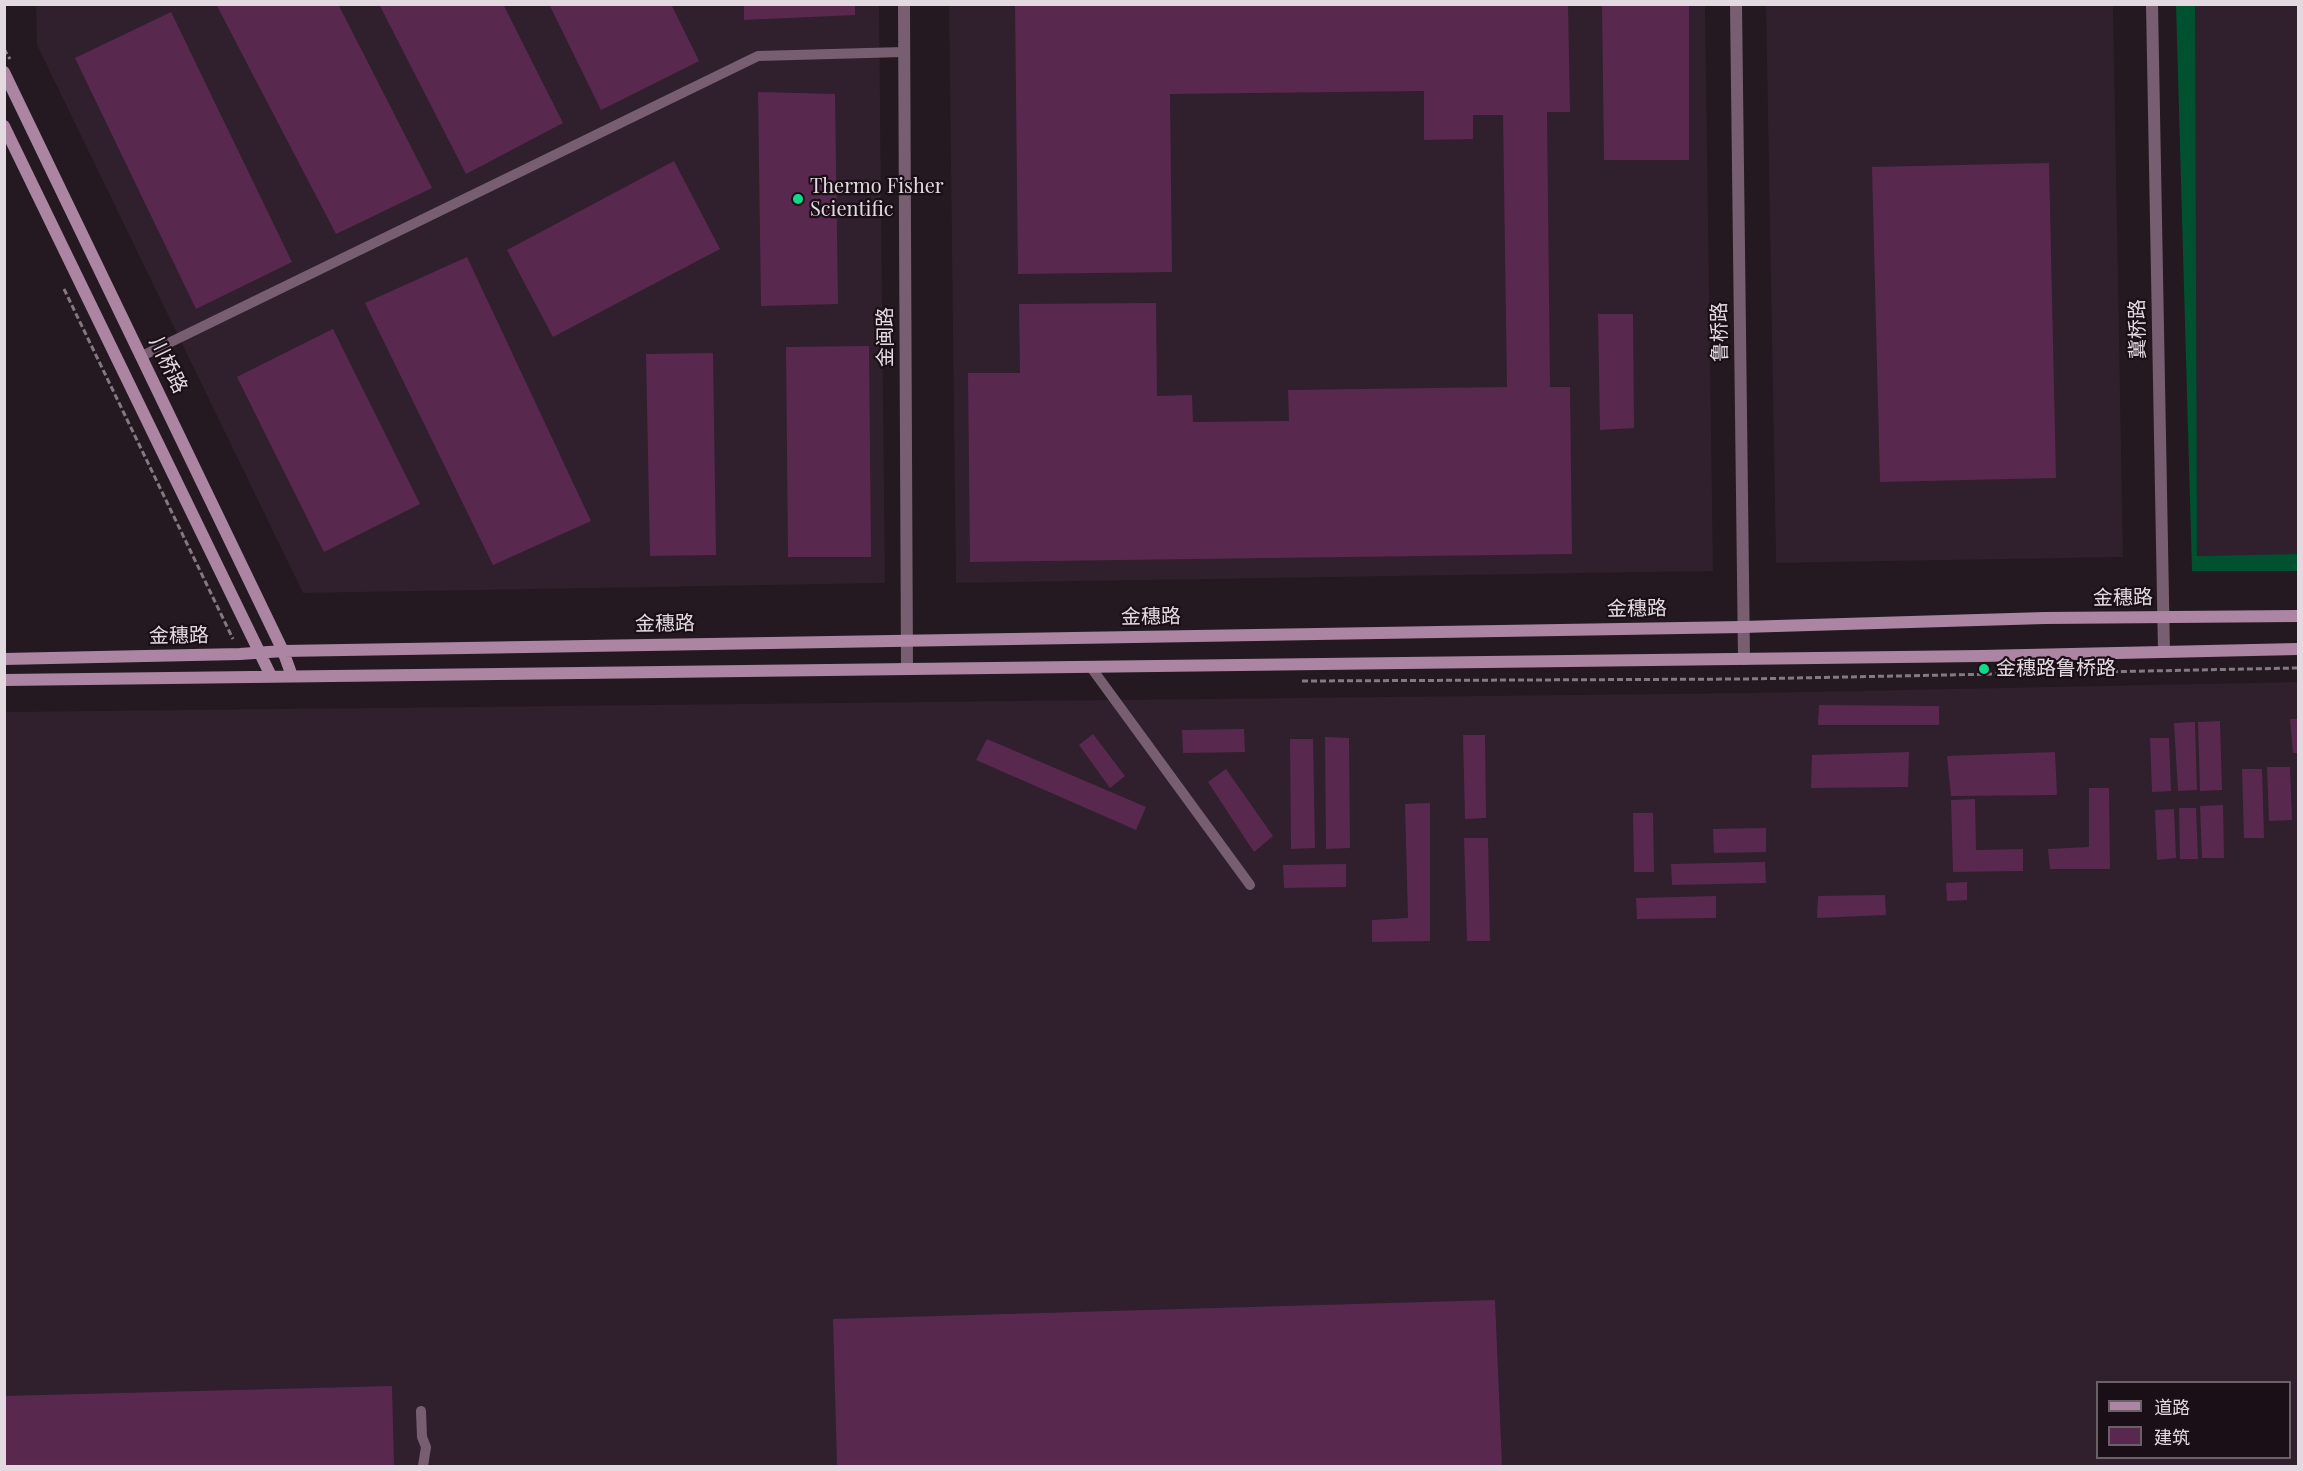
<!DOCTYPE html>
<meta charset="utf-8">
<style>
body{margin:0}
#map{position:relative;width:2303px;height:1471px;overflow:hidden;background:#241821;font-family:"Playfair Display","Noto Sans SC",serif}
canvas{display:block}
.frame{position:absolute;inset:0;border:6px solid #e2dae0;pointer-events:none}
.legend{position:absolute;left:2096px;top:1381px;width:195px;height:78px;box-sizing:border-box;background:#1a0f17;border:2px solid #6a6067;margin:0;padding:8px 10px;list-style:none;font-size:18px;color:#e2dae0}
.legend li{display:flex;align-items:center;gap:12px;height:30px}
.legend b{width:30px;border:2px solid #6a6067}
</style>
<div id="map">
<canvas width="2303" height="1471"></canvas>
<div class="frame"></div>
<ul class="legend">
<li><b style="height:8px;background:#ac85a2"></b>道路</li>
<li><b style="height:16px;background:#59284f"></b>建筑</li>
</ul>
</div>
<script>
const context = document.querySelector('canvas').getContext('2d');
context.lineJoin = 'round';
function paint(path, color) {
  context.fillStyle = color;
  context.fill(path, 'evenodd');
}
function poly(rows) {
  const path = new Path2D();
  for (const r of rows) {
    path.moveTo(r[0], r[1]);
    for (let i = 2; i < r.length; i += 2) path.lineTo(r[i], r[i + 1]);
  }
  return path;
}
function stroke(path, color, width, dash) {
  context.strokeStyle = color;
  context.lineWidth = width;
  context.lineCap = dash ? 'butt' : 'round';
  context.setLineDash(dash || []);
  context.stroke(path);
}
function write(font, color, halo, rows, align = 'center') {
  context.font = font + ' "Playfair Display","Noto Sans SC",serif';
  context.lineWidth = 4.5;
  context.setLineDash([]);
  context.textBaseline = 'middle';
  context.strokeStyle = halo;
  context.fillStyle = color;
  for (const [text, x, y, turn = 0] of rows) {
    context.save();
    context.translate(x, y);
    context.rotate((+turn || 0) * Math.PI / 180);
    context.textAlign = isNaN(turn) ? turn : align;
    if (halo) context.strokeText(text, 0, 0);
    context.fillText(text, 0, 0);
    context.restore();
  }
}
paint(poly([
 [36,4,879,5,885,583,303,593,37,45],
 [949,5,1705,5,1713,571,956,583],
 [1766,5,2113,5,2123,557,1776,563],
 [2185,5,2298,5,2298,555,2197,556],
 [2298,682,2298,1466,5,1466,4,712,1753,693],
 [2098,1382,2290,1382,2290,1458,2098,1458]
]), '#301f2c');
paint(poly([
 [2176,5,2195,5,2197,556,2298,554,2298,571,2192,571]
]), '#005130');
paint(poly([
 [216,4,338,4,432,188,336,234],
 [379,4,503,4,563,123,466,174],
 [549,4,671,4,699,61,601,110],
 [744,4,855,4,855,15,744,20],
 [1015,4,1568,4,1570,112,1547,112,1550,387,1570,387,1572,554,970,562,968,373,1020,373,1019,304,1156,303,1157,396,1192,395,1193,422,1289,421,1288,390,1507,387,1503,115,1473,115,1473,139,1424,140,1424,91,1170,94,1172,272,1018,274],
 [1602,4,1689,5,1689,160,1604,160],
 [171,12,292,262,196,309,75,58],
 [758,92,835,94,838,304,761,306],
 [674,161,720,249,553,337,507,250],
 [2049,163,2056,478,1880,482,1872,167],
 [467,257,591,521,493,565,365,303],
 [1598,314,1633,314,1634,428,1600,430],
 [333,329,420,504,324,552,237,377],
 [869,346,871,557,788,557,786,347],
 [713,353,716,555,650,556,646,354],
 [1819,705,1939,706,1939,725,1818,725],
 [2290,719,2298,719,2298,753,2293,753],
 [2220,721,2222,790,2200,791,2198,722],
 [2195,722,2197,790,2178,791,2174,723],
 [1244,729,1245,752,1183,753,1182,730],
 [1093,734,1125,776,1110,788,1079,745],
 [1463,735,1485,735,1486,818,1465,819],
 [1325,737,1349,738,1350,848,1326,849],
 [2150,738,2169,738,2171,791,2152,792],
 [987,739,1146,807,1136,830,976,760],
 [1290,739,1313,739,1315,848,1291,849],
 [1909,752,1908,787,1811,788,1812,755],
 [2055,752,2057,795,1951,796,1947,756],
 [2267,767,2290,767,2292,820,2269,821],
 [1226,769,1273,836,1254,852,1208,782],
 [2242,769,2262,769,2264,838,2244,838],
 [2089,788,2109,788,2110,869,2050,869,2048,849,2089,847],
 [1975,799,1976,850,2023,849,2023,871,1953,872,1951,800],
 [1430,803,1430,941,1372,942,1372,920,1408,918,1405,804],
 [2223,805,2224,858,2202,858,2200,806],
 [2179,808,2196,808,2198,859,2180,859],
 [2174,809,2176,858,2157,860,2155,810],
 [1633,813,1653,813,1654,872,1634,872],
 [1766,828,1766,852,1714,853,1713,829],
 [1464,838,1488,838,1490,941,1467,941],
 [1765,862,1766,883,1672,885,1671,864],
 [1346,864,1346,887,1284,888,1283,865],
 [1967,882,1967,900,1947,901,1946,883],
 [1885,895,1886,915,1817,918,1818,896],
 [1716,896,1716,918,1637,919,1636,898],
 [1495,1300,1502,1466,837,1466,833,1319],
 [392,1386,394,1466,4,1466,4,1396]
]), '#59284f');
stroke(poly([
 [4,49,10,59],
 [64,289,233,639],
 [1302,681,1745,679,2298,668]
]), '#837980', 3, [6, 3]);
stroke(poly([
 [142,356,758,56,904,52],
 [1090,666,1250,885],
 [421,1411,422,1437,426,1447,423,1466]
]), '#775f71', 10);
stroke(poly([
 [904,4,907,669],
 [1736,4,1744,659],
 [2152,4,2164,652]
]), '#775f71', 12);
stroke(poly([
 [4,72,283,651,292,676],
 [4,126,271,676],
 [4,659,240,654,283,651,1743,627,2045,618,2298,616],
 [4,680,1981,656,2298,649]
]), '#ac85a2', 12);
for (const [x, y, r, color] of [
 [798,199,6,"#11d98a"],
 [1984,669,6,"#11d98a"]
]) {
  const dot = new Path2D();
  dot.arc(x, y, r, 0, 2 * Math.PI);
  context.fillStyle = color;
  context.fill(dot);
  stroke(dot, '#1a0f17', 2);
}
write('20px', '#e2dae0', '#1a0f17', [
 ["Thermo Fisher",810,187],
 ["Scientific",810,210],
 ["金穗路鲁桥路",1996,669]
], 'left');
write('20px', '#e2dae0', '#1a0f17', [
 ["冀桥路",2138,329,-91],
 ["鲁桥路",1720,332,-91],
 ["金闽路",886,337,-90],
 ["川桥路",168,365,64],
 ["金穗路",2123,598,-1],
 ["金穗路",1637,609,-1],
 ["金穗路",1151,617,-1],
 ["金穗路",665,624,-1],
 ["金穗路",179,636,-1]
]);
</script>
